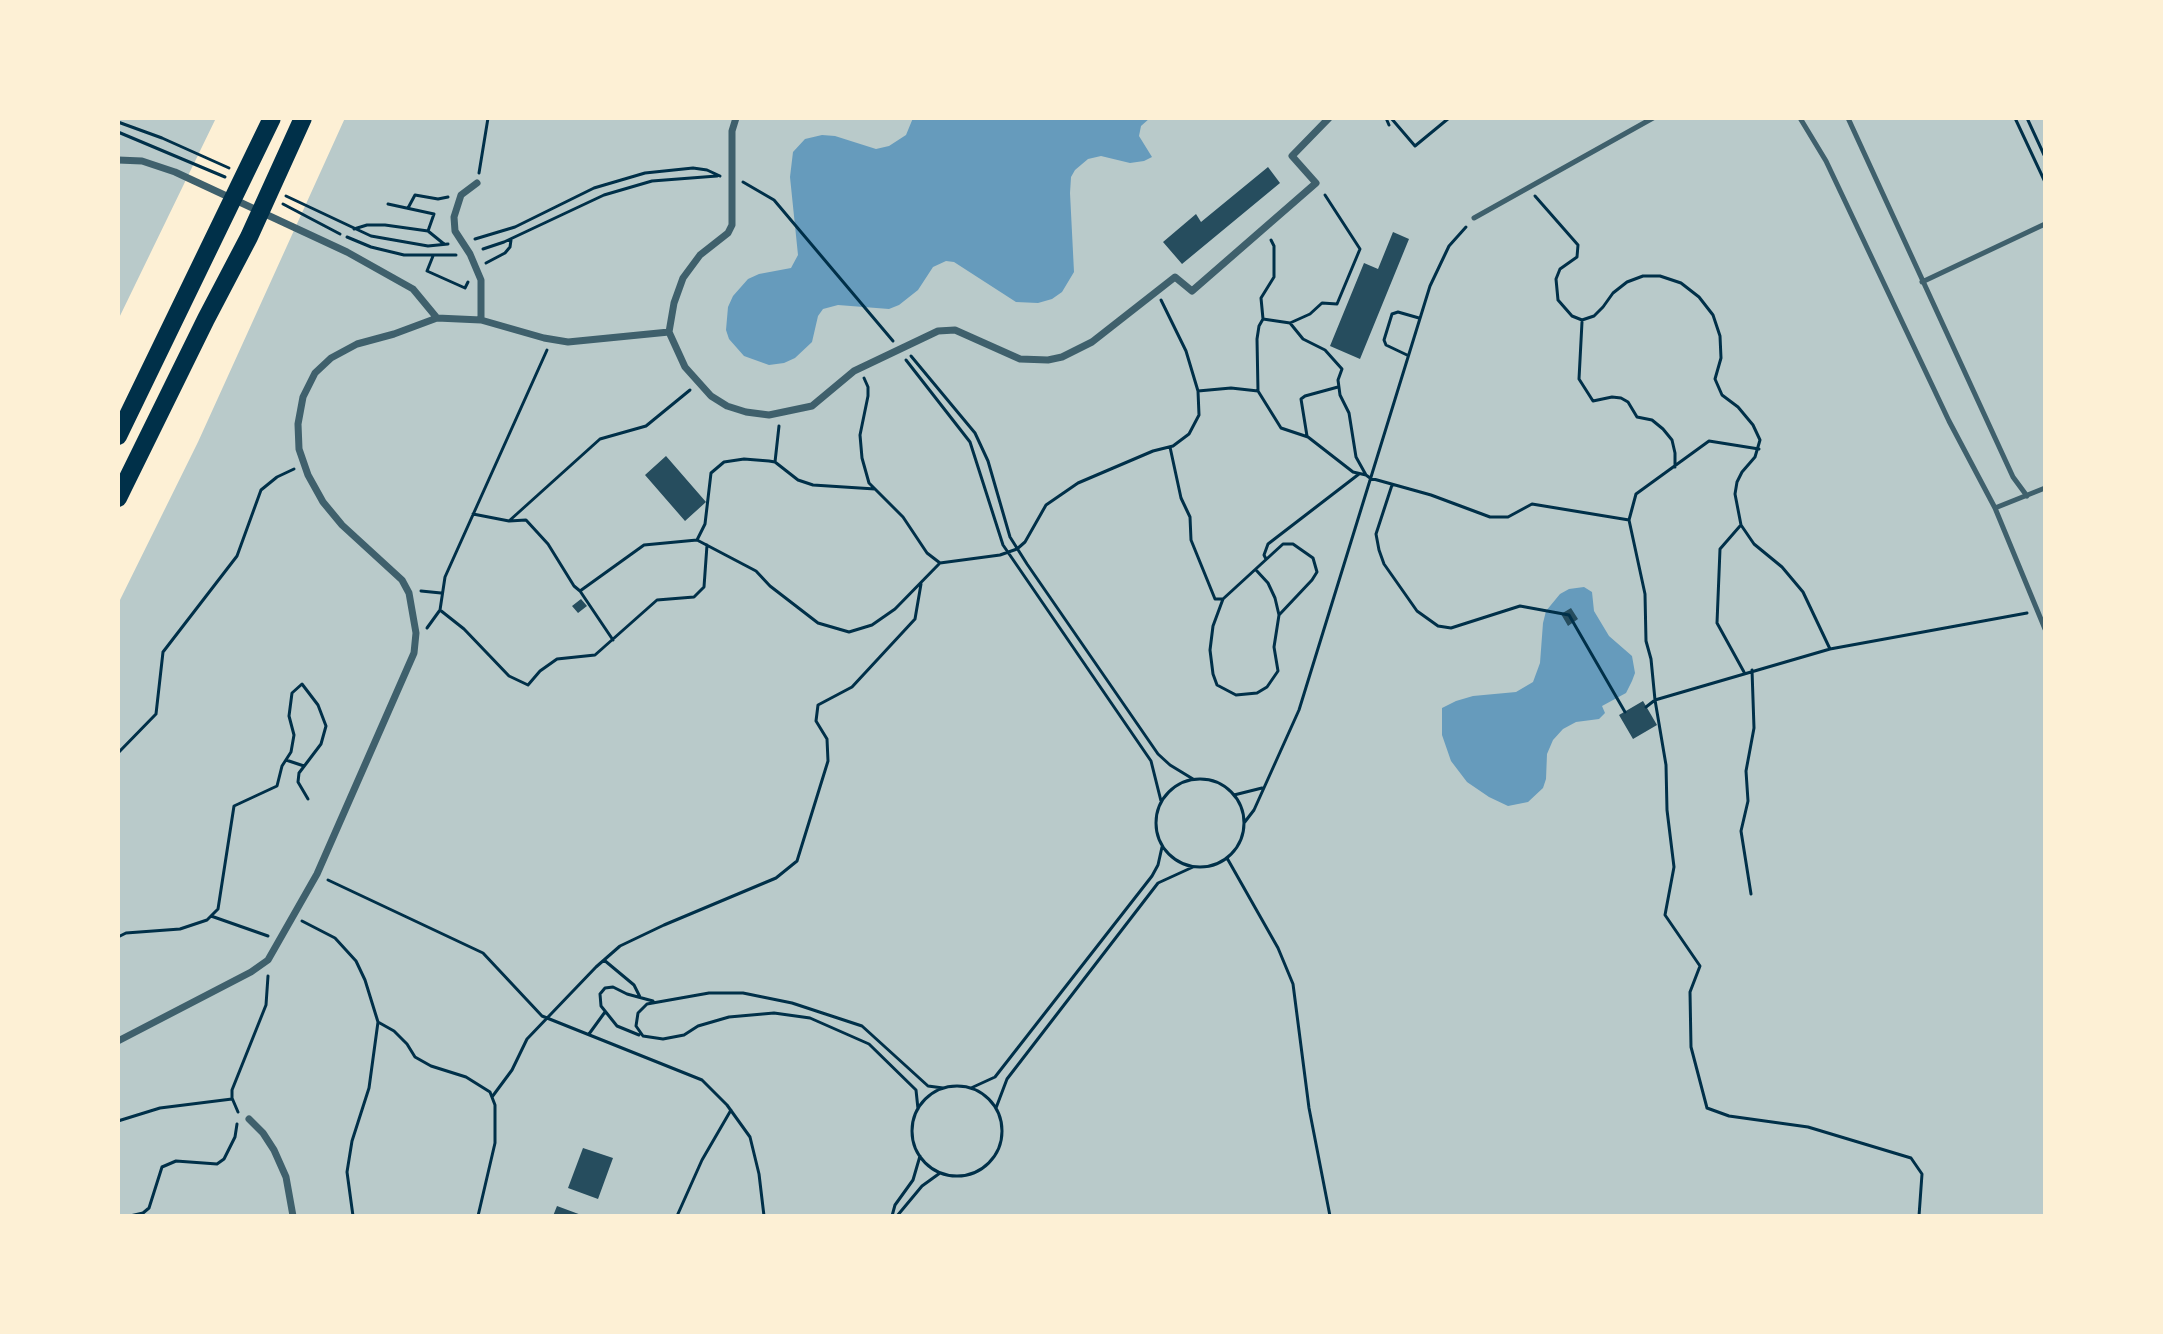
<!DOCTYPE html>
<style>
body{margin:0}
#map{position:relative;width:2163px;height:1334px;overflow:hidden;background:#fdf0d5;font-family:"Exo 2",sans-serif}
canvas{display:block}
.frame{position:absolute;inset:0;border:120px solid #fdf0d5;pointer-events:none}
</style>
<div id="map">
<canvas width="2163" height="1334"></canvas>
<div class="frame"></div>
</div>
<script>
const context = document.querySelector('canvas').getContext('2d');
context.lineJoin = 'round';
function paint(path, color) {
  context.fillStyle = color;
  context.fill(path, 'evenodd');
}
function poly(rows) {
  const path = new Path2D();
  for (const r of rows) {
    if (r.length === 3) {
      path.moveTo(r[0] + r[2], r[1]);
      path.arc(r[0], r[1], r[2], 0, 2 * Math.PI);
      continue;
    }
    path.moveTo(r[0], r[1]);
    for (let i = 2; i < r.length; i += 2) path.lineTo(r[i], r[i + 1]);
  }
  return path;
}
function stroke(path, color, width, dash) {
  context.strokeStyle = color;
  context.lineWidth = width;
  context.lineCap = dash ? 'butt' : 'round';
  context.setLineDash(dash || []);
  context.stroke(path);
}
paint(poly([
 [118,118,216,118,118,320],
 [345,118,2045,118,2045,1216,118,1216,118,604,198,442]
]), '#b9caca');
paint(poly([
 [913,118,1150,118,1141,126,1139,136,1152,157,1144,161,1130,163,1101,156,1088,159,1075,170,1071,177,1070,193,1074,272,1062,292,1052,299,1038,303,1016,302,954,262,946,261,933,267,918,290,899,305,889,309,838,305,823,309,818,316,812,342,795,358,784,363,769,365,744,356,729,339,726,330,728,307,733,296,748,279,759,274,791,268,798,255,790,177,793,152,805,139,822,135,835,136,876,149,889,146,906,135],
 [1584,587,1592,592,1594,611,1609,636,1632,656,1635,673,1632,681,1626,693,1602,706,1605,713,1599,719,1576,722,1563,729,1553,740,1547,754,1546,779,1543,788,1528,802,1508,806,1489,797,1467,782,1451,761,1442,735,1442,708,1456,701,1473,696,1516,692,1533,682,1540,663,1543,623,1546,611,1560,594,1569,589]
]), '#669bbc');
paint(poly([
 [1268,167,1280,183,1182,264,1163,242,1196,214,1201,222],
 [1393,232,1409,239,1360,359,1330,346,1364,263,1378,269],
 [666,456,706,502,685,521,645,475],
 [581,599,587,606,578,613,572,606],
 [1571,608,1578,619,1568,626,1561,614],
 [1643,701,1657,725,1633,739,1619,715],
 [583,1148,613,1158,598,1199,568,1188],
 [557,1206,584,1216,553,1216]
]), '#264d5e');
stroke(poly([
 [1386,118,1389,125],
 [1391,118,1415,146,1449,118],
 [2015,118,2045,182],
 [2027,118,2045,157],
 [118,122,162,138,229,168],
 [118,132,225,177],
 [479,173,488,118],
 [743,182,774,200,893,341],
 [286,196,371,236,428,246,448,244],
 [283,204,340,234],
 [388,204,434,214,428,231],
 [408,208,415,195,438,199,448,197],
 [354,229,367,225,385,225,428,231,444,244],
 [347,237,371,247,404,255,456,255],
 [475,239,515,227,594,188,645,173,693,168,707,170,720,176],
 [1271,240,1274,246,1274,277,1261,298,1263,319,1290,323,1310,314,1322,303,1337,304,1360,249,1325,195],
 [483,249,504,242,604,195,652,181,717,176],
 [433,256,427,271,465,288,468,282],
 [486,263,505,253,510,247,511,240],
 [1263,319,1259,326,1257,339,1258,391,1281,428,1308,437,1353,472,1366,475],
 [1582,322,1579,379,1593,401,1612,397,1621,398,1628,402,1637,417,1652,420,1663,429,1672,440,1675,453,1675,467],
 [1290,323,1303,339,1325,350,1342,369,1338,380,1340,395,1349,413,1356,457,1366,475,1370,478,1431,495,1490,517,1508,517,1532,504,1629,520,1645,594,1646,641,1651,659,1655,700,1830,649,1803,592,1782,567,1754,544,1741,525,1735,494,1737,482,1742,472,1755,457,1760,440,1753,425,1738,407,1722,395,1715,379,1721,358,1720,336,1713,315,1699,297,1681,283,1660,276,1643,276,1627,282,1613,293,1603,307,1594,316,1582,320,1572,316,1558,300,1556,279,1560,269,1577,257,1578,245,1535,196],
 [1407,355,1386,345,1384,340,1392,314,1398,312,1419,318],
 [911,356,975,433,988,461,1010,537,1027,564,1158,754,1170,765,1193,779],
 [906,360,970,442,1003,545,1151,761,1161,801],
 [864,378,868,387,868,396,860,435,862,458,869,483,903,517,927,553,940,563,1000,555,1017,549,1025,542,1046,505,1078,483,1153,451,1173,446,1189,434,1199,415,1198,391,1186,351,1161,300],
 [1198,391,1231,388,1258,391],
 [1307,436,1301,399,1305,396,1338,387],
 [1170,447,1181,498,1190,517,1191,540,1215,599,1223,599],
 [775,462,779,426],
 [1392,485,1376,534,1379,550,1384,564,1417,611,1438,626,1451,628,1520,606,1569,615,1625,712],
 [473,514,509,521,600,439,646,426,690,390],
 [1629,520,1636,494,1709,441,1759,449],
 [509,521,526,520,548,544,574,586,580,591,644,545,697,540,705,524,711,473,724,462,744,459,769,461,775,462,798,480,813,485,875,489],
 [1740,526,1720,549,1717,623,1744,672],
 [697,540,756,571,770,586,818,623,849,632,872,625,895,609,939,564],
 [1283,544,1293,544,1313,558,1317,572,1312,580,1279,615,1274,647,1278,671,1267,687,1257,693,1236,695,1217,685,1213,674,1210,650,1213,626,1223,599,1283,544],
 [1266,559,1264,555,1268,544,1359,474],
 [1256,570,1268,583,1275,598,1279,615],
 [421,591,441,593],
 [580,591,613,640],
 [440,610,464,629,509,676,528,685,540,671,557,659,595,655,657,600,694,597,704,587,707,545],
 [427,628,440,610,445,577,547,350],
 [1830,649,2027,613],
 [1646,707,1655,700,1666,765,1667,810,1674,867,1665,915,1700,966,1690,992,1691,1047,1707,1108,1729,1116,1808,1127,1911,1158,1922,1174,1919,1216],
 [118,753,156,714,163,652,237,556,261,490,277,477,294,469],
 [286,760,304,766],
 [1200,823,44],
 [1234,795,1262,788],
 [1244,823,1254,810,1299,710,1430,286,1449,246,1466,227],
 [1227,858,1278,948,1293,984,1309,1108,1330,1216],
 [118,870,118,891],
 [328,880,483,953,542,1016,702,1080,727,1105,750,1137,759,1174,764,1216],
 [1751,894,1741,831,1748,801,1746,771,1754,728,1752,670],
 [211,916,268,936],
 [302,921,335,938,356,961,365,980,378,1022,369,1088,352,1141,347,1172,353,1216],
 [118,937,126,933,180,929,207,920,218,909,234,806,277,786,282,766,291,752,294,735,289,716,292,693,302,684,318,705,326,726,321,744,299,773,298,782,308,799],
 [604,960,634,985,640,997],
 [378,1022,394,1031,407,1044,415,1057,431,1066,466,1077,490,1092,495,1105,495,1143,478,1216],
 [589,1034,605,1012],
 [639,1035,617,1026,601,1006,600,994,605,988,613,987,627,994,653,1001],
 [957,1131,45],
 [971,1088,995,1077,1152,876,1158,865,1162,847],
 [492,1097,512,1070,527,1039,596,967,620,946,664,925,776,878,797,861,828,761,827,739,816,721,818,705,852,687,915,619,921,584],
 [996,1108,1007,1079,1158,883,1193,867],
 [918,1109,916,1090,869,1044,810,1018,774,1013,729,1017,698,1026,684,1035,663,1039,643,1036,636,1026,638,1013,647,1004,709,993,743,993,792,1003,862,1026,928,1086,943,1088],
 [238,1112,232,1098,232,1090,266,1005,268,976],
 [118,1121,160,1108,232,1099],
 [130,1216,143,1213,149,1208,162,1167,176,1161,217,1164,224,1159,235,1137,237,1124],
 [677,1216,702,1160,731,1110],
 [892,1216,895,1205,913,1180,920,1156],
 [897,1216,922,1186,940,1173]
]), '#003049', 3);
stroke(poly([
 [1800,118,1826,161,1949,421,1995,508,2045,629],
 [1848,118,2013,477,2027,496],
 [1474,218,1653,118],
 [1922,282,2045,224],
 [1995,508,2045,488]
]), '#3f606c', 5);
stroke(poly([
 [736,118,732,131,732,225,728,233,700,255,683,278,674,303,669,332,685,367,711,396,727,406,746,412,769,415,812,406,854,371,938,331,955,330,1020,359,1048,360,1062,357,1092,342,1175,277,1192,291,1316,183,1292,156,1329,118],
 [118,160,142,161,175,172,347,252,413,289,437,318,481,320,544,338,568,342,669,332],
 [477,183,461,195,454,217,455,231,470,254,481,280,481,320],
 [118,1041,251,972,268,960,317,874,414,653,416,633,409,593,402,580,342,525,323,502,308,475,299,449,298,424,303,397,315,373,331,358,357,344,394,334,437,318],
 [249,1119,263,1133,274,1150,286,1177,293,1216]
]), '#3f606c', 7);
stroke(poly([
 [118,436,272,118],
 [118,498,206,319,249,237,303,118]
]), '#003049', 18);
</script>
